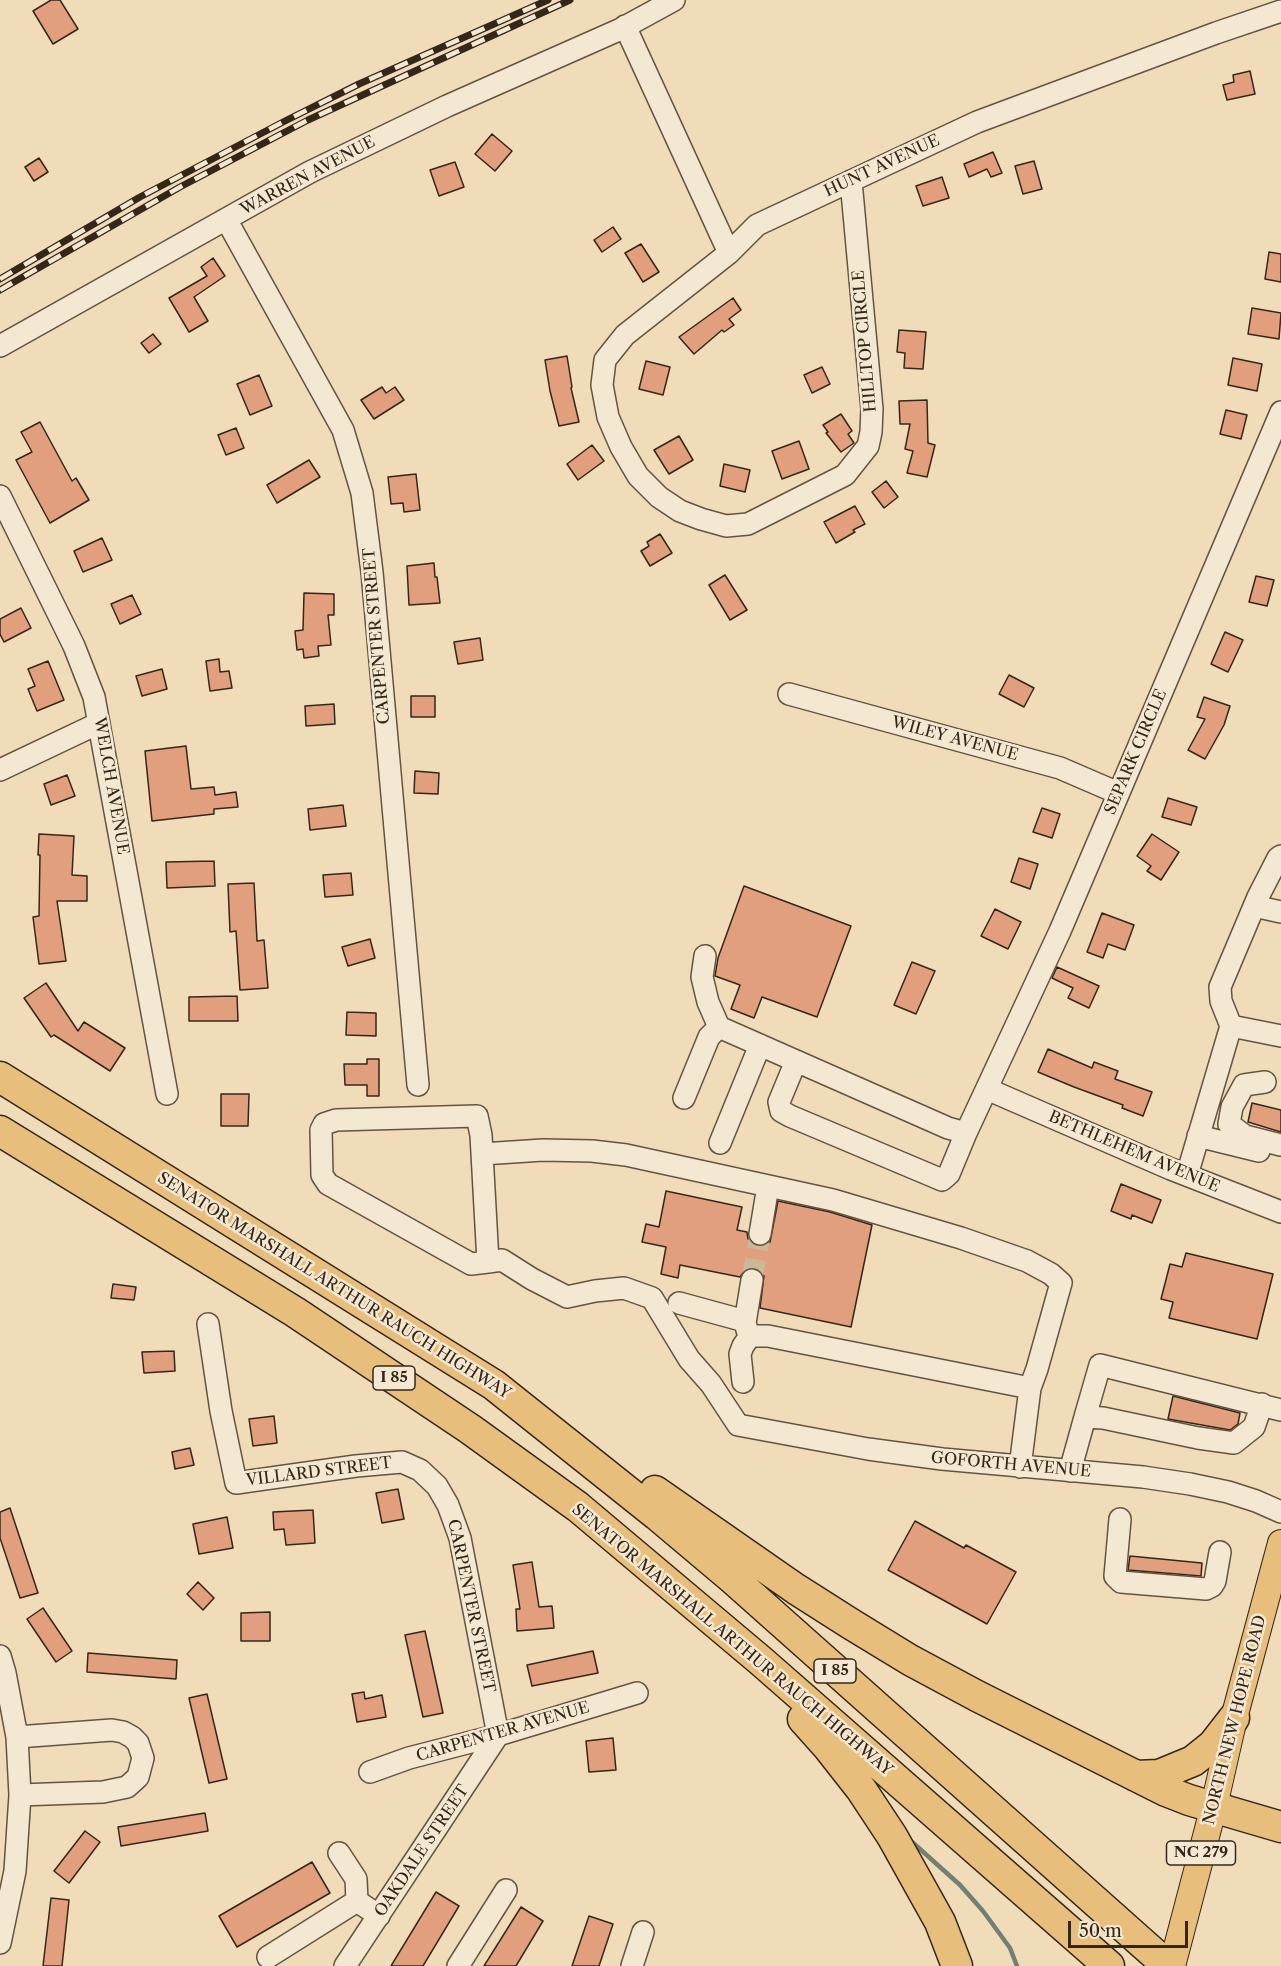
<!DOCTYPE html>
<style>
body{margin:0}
#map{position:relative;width:1281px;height:1966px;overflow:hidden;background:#f0dcb9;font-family:"Libre Caslon Text",serif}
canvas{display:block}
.scale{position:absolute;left:1068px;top:1921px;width:120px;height:27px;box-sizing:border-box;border:3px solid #34271a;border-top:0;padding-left:8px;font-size:18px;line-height:21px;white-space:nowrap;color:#34271a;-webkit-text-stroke:4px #f5e8d2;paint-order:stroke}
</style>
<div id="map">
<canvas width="1281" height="1966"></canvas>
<div class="scale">50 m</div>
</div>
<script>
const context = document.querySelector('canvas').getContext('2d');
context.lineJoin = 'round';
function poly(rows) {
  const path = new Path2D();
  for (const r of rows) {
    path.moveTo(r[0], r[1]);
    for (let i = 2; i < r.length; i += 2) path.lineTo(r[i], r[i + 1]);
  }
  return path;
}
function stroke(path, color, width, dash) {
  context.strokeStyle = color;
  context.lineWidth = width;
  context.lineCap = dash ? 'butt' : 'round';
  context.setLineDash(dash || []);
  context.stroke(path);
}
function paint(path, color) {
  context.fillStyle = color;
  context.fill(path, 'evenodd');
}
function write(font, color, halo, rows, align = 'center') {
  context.font = font + ' "Libre Caslon Text",serif';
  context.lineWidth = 5;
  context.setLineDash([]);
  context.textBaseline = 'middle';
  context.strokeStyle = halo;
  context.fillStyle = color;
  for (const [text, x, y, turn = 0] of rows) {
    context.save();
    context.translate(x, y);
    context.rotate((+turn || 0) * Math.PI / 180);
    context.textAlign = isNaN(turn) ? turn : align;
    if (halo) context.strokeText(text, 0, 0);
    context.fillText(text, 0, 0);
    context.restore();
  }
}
stroke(poly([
 [911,1841,960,1885,983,1911,1010,1948,1017,1966]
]), '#718073', 4.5);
const building = poly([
 [51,0,60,0,78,29,53,44,33,11,51,0],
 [1250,71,1255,94,1227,100,1223,85,1234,82,1233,75,1250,71],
 [492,134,512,151,495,171,475,154,492,134],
 [993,152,1002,173,991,177,987,169,969,177,964,164,993,152],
 [39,158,48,172,34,181,25,167,39,158],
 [1034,161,1042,189,1023,194,1015,166,1034,161],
 [455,162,464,187,439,196,430,170,455,162],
 [942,177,949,198,923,206,916,186,942,177],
 [613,227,621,239,602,252,594,240,613,227],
 [641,244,659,272,643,282,625,253,641,244],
 [1269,252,1281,254,1281,282,1265,279,1269,252],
 [213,258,225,276,194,297,208,321,189,332,169,298,207,276,201,267,213,258],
 [733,298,741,310,729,319,734,325,724,332,722,330,694,354,679,337,733,298],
 [1252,308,1281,313,1279,339,1248,334,1252,308],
 [899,330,926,332,923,369,904,368,905,353,897,352,899,330],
 [153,334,161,344,149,353,141,343,153,334],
 [567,356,572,387,571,388,579,422,559,426,550,391,545,360,567,356],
 [1233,358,1262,364,1257,391,1228,385,1233,358],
 [646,361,670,367,663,395,639,389,646,361],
 [822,367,830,384,812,393,804,375,822,367],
 [259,375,272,406,250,415,237,384,259,375],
 [382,387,386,393,395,387,404,400,374,419,361,400,382,387],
 [927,400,928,443,935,445,927,477,907,473,913,451,905,449,910,424,900,424,899,401,927,400],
 [1226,410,1247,415,1241,439,1220,434,1226,410],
 [841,414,852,431,848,434,854,443,841,452,826,433,828,432,823,425,841,414],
 [40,422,72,481,76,478,89,500,50,523,16,460,32,452,21,432,40,422],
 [236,428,244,448,226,455,218,435,236,428],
 [679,436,693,460,669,474,654,450,679,436],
 [799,441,809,469,782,479,772,451,799,441],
 [592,445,604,461,578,480,567,464,592,445],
 [309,460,320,477,277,503,267,485,309,460],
 [724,464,750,470,745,492,720,486,724,464],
 [416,474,420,510,404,512,403,503,391,504,388,477,416,474],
 [886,481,898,497,884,508,872,492,886,481],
 [855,506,865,524,853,530,855,532,836,543,824,522,855,506],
 [660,534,672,553,650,566,641,551,649,546,647,542,660,534],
 [102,538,112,560,83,572,74,551,102,538],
 [434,563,435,577,437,577,440,603,409,605,407,566,434,563],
 [725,575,747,610,730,620,709,585,725,575],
 [1256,576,1274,580,1267,606,1249,602,1256,576],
 [304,593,334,594,334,615,328,615,331,645,318,646,319,656,304,658,303,649,297,650,295,631,303,630,304,593],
 [132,595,141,614,120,624,111,604,132,595],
 [21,608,31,628,4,642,0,634,0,619,21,608],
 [1225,632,1243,640,1228,672,1211,664,1225,632],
 [480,638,483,660,458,664,454,642,480,638],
 [219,659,220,672,229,671,232,688,210,691,206,661,219,659],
 [48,661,64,700,37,711,28,689,35,686,28,669,48,661],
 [162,669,167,689,142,696,136,676,162,669],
 [1009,675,1034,688,1024,707,999,694,1009,675],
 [411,696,435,696,435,717,411,717,411,696],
 [1204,697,1230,706,1224,725,1205,759,1188,750,1205,719,1197,717,1204,697],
 [334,704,335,724,306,726,305,706,334,704],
 [186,746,191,789,214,787,215,795,236,792,238,807,214,809,214,814,152,821,145,751,186,746],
 [415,771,439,773,438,794,414,793,415,771],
 [67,775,75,796,51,805,44,784,67,775],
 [1168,798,1197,807,1191,825,1162,817,1168,798],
 [343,805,346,826,310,830,308,809,343,805],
 [1042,808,1060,814,1052,838,1033,832,1042,808],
 [39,834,74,836,72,875,87,876,87,901,57,901,66,961,39,964,33,917,39,916,40,855,38,855,39,834],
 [1152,834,1179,852,1161,880,1147,871,1151,866,1137,856,1152,834],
 [1019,858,1038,864,1030,889,1011,882,1019,858],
 [214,861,215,886,167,888,166,862,214,861],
 [351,873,353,895,325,897,323,875,351,873],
 [254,883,257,941,264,940,268,988,240,990,236,931,230,932,228,884,254,883],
 [744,886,851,926,817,1017,762,997,754,1018,731,1009,740,985,715,976,718,958,744,886],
 [995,909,1021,922,1008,949,981,936,995,909],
 [1102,913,1134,925,1125,950,1108,944,1103,958,1087,952,1102,913],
 [370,939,375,958,348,966,342,947,370,939],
 [912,962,935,971,916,1014,894,1005,912,962],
 [1057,967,1099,986,1089,1008,1068,998,1073,988,1052,978,1057,967],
 [46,983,78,1031,84,1022,125,1048,110,1071,54,1035,51,1037,24,998,46,983],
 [237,996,238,1021,189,1021,189,997,237,996],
 [347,1012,376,1013,376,1036,346,1035,347,1012],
 [1048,1049,1092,1068,1094,1062,1118,1071,1115,1079,1152,1092,1143,1116,1122,1108,1123,1105,1074,1087,1038,1072,1048,1049],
 [367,1059,379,1059,379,1096,367,1096,367,1085,345,1085,344,1064,367,1064,367,1059],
 [221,1094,249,1094,248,1126,221,1126,221,1094],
 [1252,1103,1281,1110,1281,1132,1248,1122,1252,1103],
 [1121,1184,1161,1200,1152,1223,1132,1215,1131,1219,1111,1211,1121,1184],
 [666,1191,742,1207,737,1230,747,1232,748,1239,757,1246,764,1246,770,1242,778,1201,830,1212,872,1225,851,1327,760,1308,764,1276,760,1271,755,1268,747,1268,740,1277,680,1265,678,1278,661,1274,666,1247,642,1242,646,1224,659,1227,666,1191],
 [1186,1253,1273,1274,1257,1339,1169,1318,1173,1302,1161,1299,1170,1264,1182,1267,1186,1253],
 [113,1284,136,1287,134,1300,111,1298,113,1284],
 [174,1351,175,1371,144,1373,142,1352,174,1351],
 [1173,1396,1240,1413,1238,1424,1230,1430,1168,1419,1173,1396],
 [274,1416,277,1443,253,1446,249,1419,274,1416],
 [190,1448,194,1465,175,1469,172,1452,190,1448],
 [398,1489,404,1519,382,1523,376,1493,398,1489],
 [10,1508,38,1593,20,1598,0,1538,0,1512,10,1508],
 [313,1510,315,1543,286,1545,284,1529,274,1530,273,1512,313,1510],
 [227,1517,233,1548,199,1554,193,1524,227,1517],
 [915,1521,964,1548,966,1545,1016,1572,987,1624,888,1570,915,1521],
 [1130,1556,1202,1563,1201,1576,1128,1570,1130,1556],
 [532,1562,539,1607,552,1606,554,1628,517,1631,516,1609,520,1609,513,1565,532,1562],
 [198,1582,214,1598,203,1610,187,1594,198,1582],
 [43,1608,72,1651,56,1662,27,1619,43,1608],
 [270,1612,270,1641,241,1641,241,1613,270,1612],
 [425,1631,443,1713,423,1717,405,1635,425,1631],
 [593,1651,598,1673,532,1686,527,1665,593,1651],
 [88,1653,177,1660,176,1679,87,1672,88,1653],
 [364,1692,365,1699,382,1695,386,1717,357,1722,352,1694,364,1692],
 [207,1694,227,1779,209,1783,189,1698,207,1694],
 [613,1738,616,1770,589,1772,586,1741,613,1738],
 [205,1813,208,1831,121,1846,118,1827,205,1813],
 [85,1831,100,1842,69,1883,54,1871,85,1831],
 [312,1862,330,1893,237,1947,219,1916,312,1862],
 [436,1892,459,1906,423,1966,391,1966,436,1892],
 [51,1898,69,1900,62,1966,43,1966,51,1898],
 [521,1907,543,1921,516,1966,484,1966,521,1907],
 [589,1916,613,1924,599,1966,572,1966,589,1916]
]);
paint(building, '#e19f7e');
stroke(building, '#34271a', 1.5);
stroke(poly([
 [752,1280,760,1234]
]), '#cab899', 21, [21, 10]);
const minor = poly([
 [625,26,729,253],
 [851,181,872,409,871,432,868,446,845,475,748,524,726,526,701,519,680,511,659,497,638,476,621,447,608,417,602,385,605,360,625,335,729,253,757,225,851,181,977,122,1216,33,1281,11],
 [226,219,343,430,362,493,372,572,418,1085],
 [0,346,310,172,447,106,621,29,674,0],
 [0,496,74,646,94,697,167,1094],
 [789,694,1060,768,1118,793],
 [0,770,99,723],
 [1254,906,1281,912],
 [705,956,702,977,708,1002,719,1027,948,1128,966,1133,1060,931,1281,412],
 [1231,1026,1221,1001,1220,987,1258,897,1278,858,1281,856],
 [796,1061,779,1102,781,1111,790,1116,942,1180,949,1174,966,1133],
 [1265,1082,1244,1085,1232,1107,1229,1124,1245,1136,1281,1145],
 [987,1089,1171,1169,1281,1212],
 [684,1098,709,1037,719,1027],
 [1198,1136,1259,1151],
 [720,1143,760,1045],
 [482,1154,543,1150,592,1151,626,1155,833,1200,961,1238,1027,1261,1051,1274,1061,1283,1037,1369,1030,1388],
 [1187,1175,1231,1026,1281,1036],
 [760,1234,768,1186],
 [488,1262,481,1135,477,1116,336,1120,324,1124,321,1130,322,1175,328,1184,471,1264,488,1262,502,1260,532,1279,567,1297,595,1291,624,1288,652,1298,689,1359,711,1384,738,1425,868,1449,942,1459,1143,1477,1190,1484,1228,1492,1256,1501,1281,1512],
 [679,1303,745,1321],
 [208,1324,221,1411,236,1483,356,1466,402,1462,420,1470,437,1486,448,1505,460,1538,498,1735,345,1966],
 [748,1333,745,1323,752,1280],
 [743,1382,740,1354,743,1346,750,1336,768,1336,1030,1388,1020,1467],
 [1085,1417,1100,1365,1281,1410],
 [1070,1471,1085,1417,1103,1418,1198,1438,1234,1443,1254,1427,1262,1404],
 [1120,1519,1115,1576,1121,1582,1206,1589,1212,1586,1215,1581,1220,1552],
 [0,1656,5,1673,17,1737,20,1795,15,1871,0,1943],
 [17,1737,112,1730,123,1732,132,1737,138,1743,143,1758,138,1777,127,1787,103,1792,20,1795],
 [370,1772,409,1758,498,1735,637,1693],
 [339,1853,356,1879,357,1901],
 [268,1957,357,1901,379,1916],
 [458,1966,506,1890],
 [632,1966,643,1932]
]);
const major = poly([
 [1172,1966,1214,1806,1234,1718,1281,1543]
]);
const highway = poly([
 [0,1077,494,1385,657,1515,733,1579,1168,1966],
 [0,1131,295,1312,470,1429,578,1507,761,1661,1109,1966],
 [655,1491,796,1589,851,1624,910,1660,977,1696,1166,1791,1189,1800,1281,1827],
 [803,1719,828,1747,861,1789,892,1836,940,1922,957,1966],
 [1136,1776,1159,1775,1193,1761,1213,1745,1234,1718]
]);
stroke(minor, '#635442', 24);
stroke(major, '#34271a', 28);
stroke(highway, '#34271a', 33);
stroke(minor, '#f5e8d2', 21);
stroke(major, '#e8be7c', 26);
stroke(highway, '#e8be7c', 30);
const rail = poly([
 [0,279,140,197,285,121,359,84,548,0],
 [0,290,180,187,308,120,570,0]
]);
stroke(rail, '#34271a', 7);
stroke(rail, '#f5e8d2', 4.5, [14]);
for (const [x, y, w] of [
 [394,1378,42],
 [835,1671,42],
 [1201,1853,69]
]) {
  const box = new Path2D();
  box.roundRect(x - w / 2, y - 12, w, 24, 4.5);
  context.fillStyle = '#f5e8d2';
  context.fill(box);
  stroke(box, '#34271a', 1.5);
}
write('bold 15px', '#34271a', null, [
 ["I 85",394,1378],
 ["I 85",835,1671],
 ["NC 279",1201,1853]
]);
write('16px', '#34271a', '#f5e8d2', [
 ["HUNT AVENUE",882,166,-25],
 ["WARREN AVENUE",308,176,-28],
 ["HILLTOP CIRCLE",865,341,-95],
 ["CARPENTER STREET",377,636,-95],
 ["WILEY AVENUE",955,739,15],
 ["SEPARK CIRCLE",1136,752,-67],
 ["WELCH AVENUE",111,786,80],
 ["BETHLEHEM AVENUE",1134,1152,23],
 ["SENATOR MARSHALL ARTHUR RAUCH HIGHWAY",334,1286,32],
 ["GOFORTH AVENUE",1011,1465,5],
 ["VILLARD STREET",319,1472,-7],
 ["CARPENTER STREET",471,1606,78],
 ["SENATOR MARSHALL ARTHUR RAUCH HIGHWAY",732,1640,40],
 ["NORTH NEW HOPE ROAD",1235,1720,-76],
 ["CARPENTER AVENUE",503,1732,-16],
 ["OAKDALE STREET",422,1851,-56]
]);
</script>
